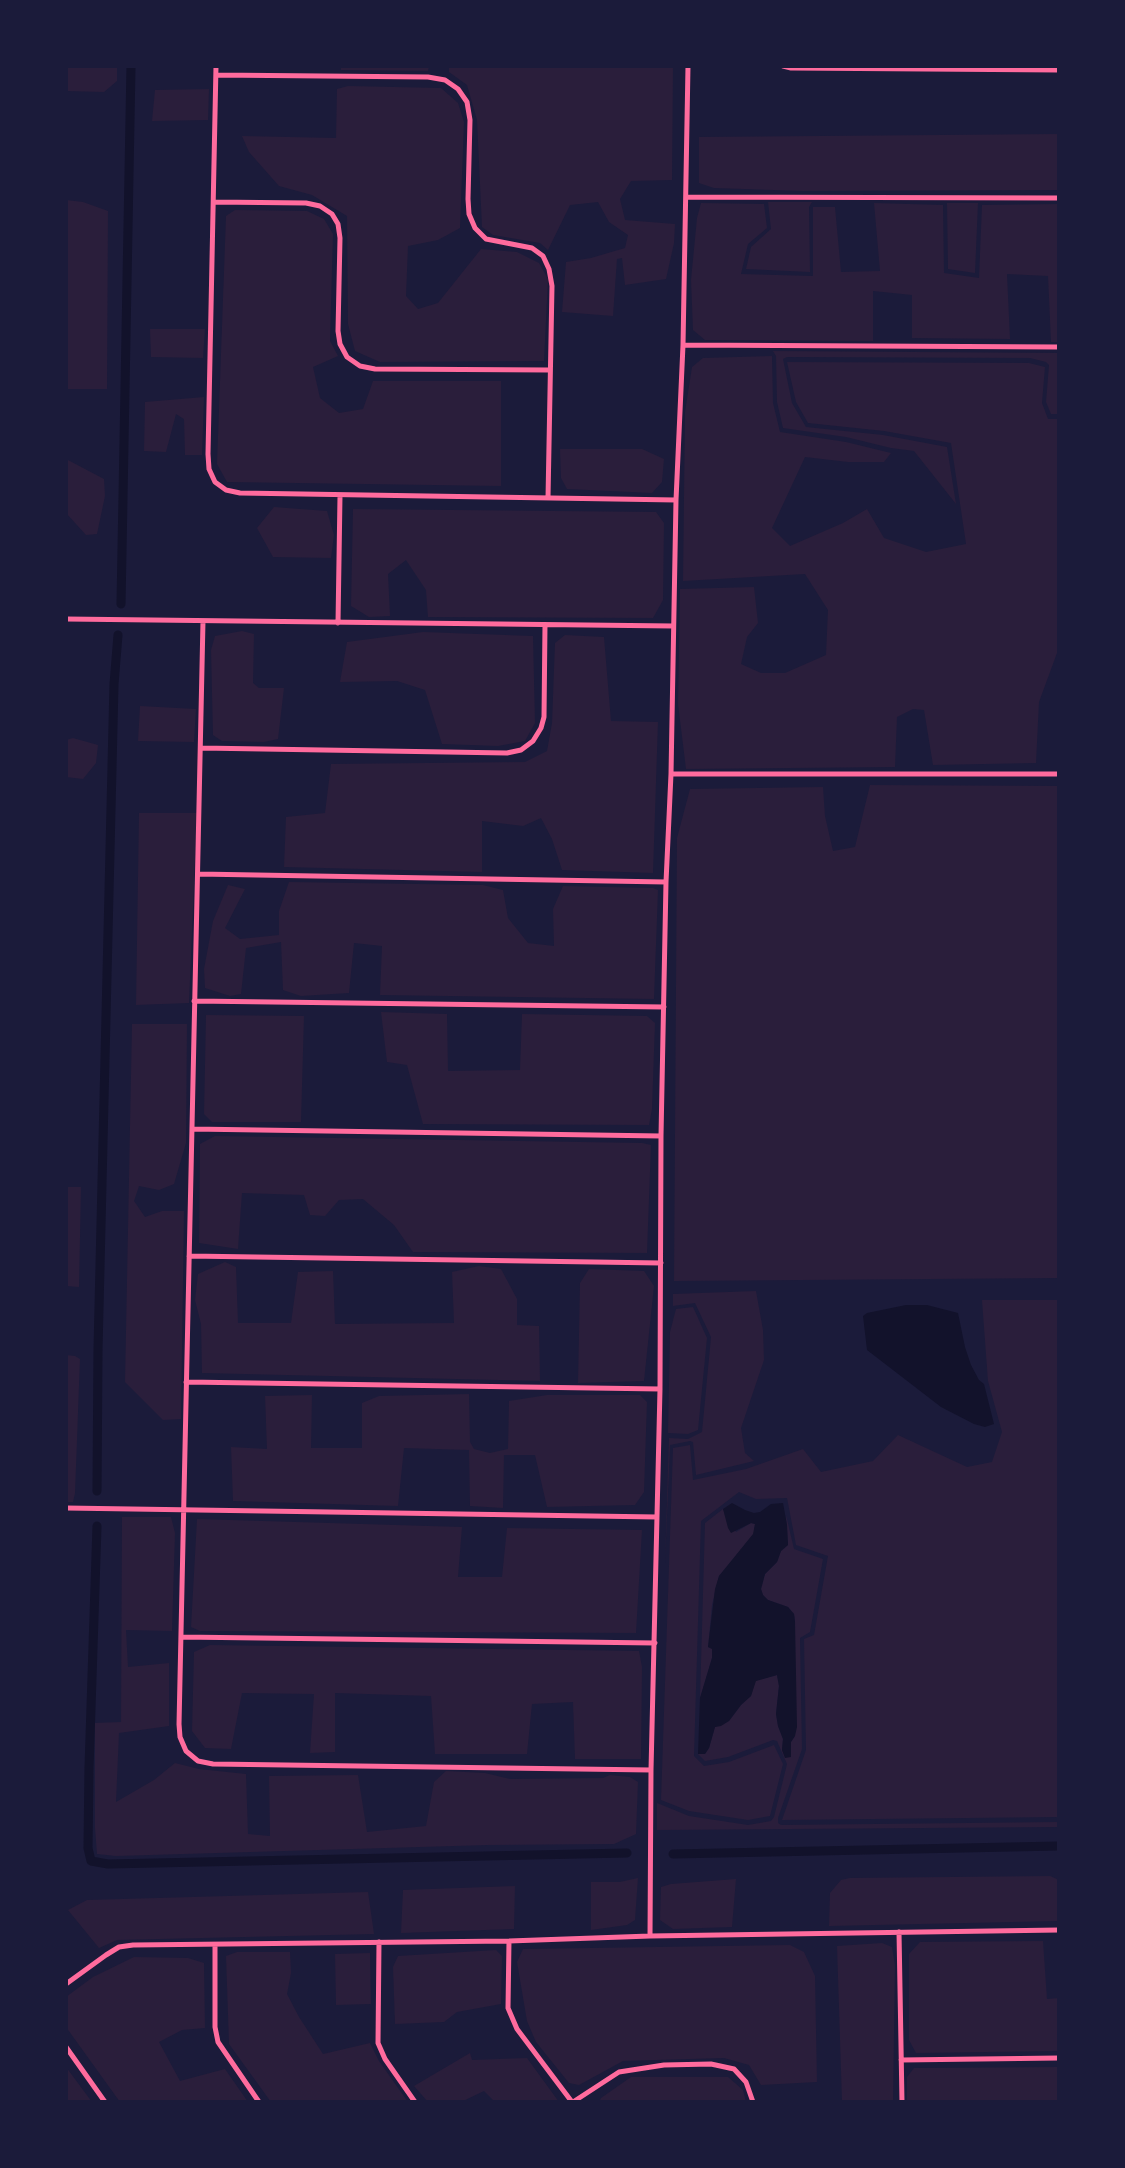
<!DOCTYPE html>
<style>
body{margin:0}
#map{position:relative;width:1125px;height:2168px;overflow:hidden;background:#1b1b3a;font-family:"Work Sans",sans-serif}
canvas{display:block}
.frame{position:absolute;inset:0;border:68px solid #1b1b3a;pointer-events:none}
</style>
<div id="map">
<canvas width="1125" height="2168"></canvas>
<div class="frame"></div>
</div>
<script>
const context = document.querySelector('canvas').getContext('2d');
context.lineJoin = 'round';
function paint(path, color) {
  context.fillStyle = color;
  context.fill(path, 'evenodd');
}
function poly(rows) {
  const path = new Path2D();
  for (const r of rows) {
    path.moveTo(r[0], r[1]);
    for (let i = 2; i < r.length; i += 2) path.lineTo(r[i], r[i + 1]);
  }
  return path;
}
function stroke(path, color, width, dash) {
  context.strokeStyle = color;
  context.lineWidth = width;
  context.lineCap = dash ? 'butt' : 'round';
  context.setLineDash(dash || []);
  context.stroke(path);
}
paint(poly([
 [66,66,117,66,117,81,104,92,66,91],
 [341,66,429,66,428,71,341,70],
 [449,66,673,66,672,180,631,181,620,199,625,220,675,224,674,243,666,279,625,285,622,258,617,259,613,316,562,312,566,262,591,258,625,248,628,235,609,222,598,202,570,205,548,250,540,243,493,235,482,227,477,120,467,85,449,72],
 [348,86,441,88,458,103,464,122,460,228,438,240,408,246,406,296,418,309,438,303,481,249,517,252,539,263,548,279,544,361,380,362,355,351,348,324,347,216,312,195,279,186,249,152,242,136,336,138,337,89],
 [209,89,208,120,152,121,155,90],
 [1059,134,1059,190,803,191,714,188,699,183,699,137],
 [66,200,83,202,108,211,107,389,66,389],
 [768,202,812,202,809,207,810,272,746,269,751,247,771,229],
 [701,203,764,204,767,228,748,244,741,274,813,276,813,207,835,207,841,272,880,271,874,203,943,205,944,273,979,278,982,205,1059,204,1059,342,1051,342,1048,276,1007,274,1010,339,912,338,912,295,873,291,873,341,705,340,693,330,691,280,697,218],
 [947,203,978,203,975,273,948,269],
 [235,210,307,211,324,219,333,234,330,341,338,356,313,367,320,398,339,413,363,409,373,381,501,381,501,486,227,482,217,464,226,216],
 [150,329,205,329,203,358,151,357],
 [773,351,1059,353,1059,414,1051,414,1046,402,1049,365,1046,362,1030,358,787,357,783,359,792,403,806,427,883,435,947,447,956,504,914,451,891,448,846,437,783,428,777,402,776,356],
 [772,356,773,403,780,432,846,442,891,453,884,462,848,462,805,457,772,528,790,546,843,523,867,509,884,538,926,552,966,544,951,443,884,431,808,423,796,402,787,362,1029,363,1045,367,1042,403,1048,419,1059,419,1059,640,1057,653,1039,702,1036,763,933,765,924,710,913,709,897,717,895,767,686,769,678,704,680,589,754,587,758,623,747,637,741,664,761,673,785,673,826,655,828,610,805,574,683,581,685,412,692,367,703,358],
 [204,397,202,455,185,455,184,419,176,414,166,452,144,451,145,402],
 [560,449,642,449,664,459,662,482,652,493,567,489,561,478],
 [66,459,104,479,105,496,97,534,86,535,66,513],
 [274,507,327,511,334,535,331,558,273,557,257,528],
 [353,509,656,512,664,523,663,600,653,618,428,617,426,590,406,560,388,574,390,616,369,617,351,606],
 [242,631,254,634,253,683,259,688,284,688,278,739,264,742,222,741,213,735,211,650,215,636],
 [423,632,533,636,535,723,525,741,498,746,442,744,425,690,397,681,340,682,347,642],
 [565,635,604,637,611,721,658,722,653,873,562,870,552,839,541,818,523,826,482,821,482,872,284,867,286,817,325,813,331,764,525,762,547,751,552,723,555,643],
 [140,706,196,709,194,742,138,741],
 [73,738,98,745,96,763,83,779,66,777,66,740],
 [870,785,1059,786,1059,1278,674,1281,677,838,690,789,823,787,825,816,833,851,855,847],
 [139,813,197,813,189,1003,136,1005],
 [289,882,483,885,503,890,508,918,528,943,554,946,553,909,563,886,653,888,658,890,654,999,380,995,382,946,354,943,349,993,301,996,283,990,281,942,246,948,241,994,230,996,205,988,204,969,213,921,228,885,245,889,225,928,240,939,279,935,279,911],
 [381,1012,447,1014,448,1071,520,1070,522,1014,647,1016,655,1023,652,1109,649,1125,423,1124,407,1065,387,1062],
 [206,1015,304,1016,301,1122,212,1122,204,1114],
 [132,1024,187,1024,186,1143,174,1184,159,1190,139,1186,134,1201,145,1217,162,1211,184,1211,181,1419,163,1420,125,1382],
 [215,1136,642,1143,651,1145,647,1253,413,1252,394,1225,363,1199,339,1200,325,1216,310,1215,304,1195,242,1193,238,1249,199,1243,200,1144],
 [66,1187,81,1187,79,1287,66,1286],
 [225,1262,236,1267,238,1323,291,1323,298,1272,333,1271,335,1324,454,1323,452,1272,479,1266,501,1269,517,1299,517,1325,539,1326,540,1381,202,1373,201,1324,195,1300,198,1274],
 [589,1269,644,1271,654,1286,644,1381,578,1383,580,1283],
 [756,1291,763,1330,764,1360,741,1428,745,1453,754,1461,696,1475,693,1442,690,1441,670,1445,665,1563,669,1438,688,1439,702,1432,711,1337,695,1303,673,1306,673,1294],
 [982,1300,1059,1300,1059,1817,782,1820,806,1750,804,1639,814,1635,828,1556,796,1545,787,1498,756,1499,739,1492,701,1521,694,1756,704,1766,729,1762,774,1745,783,1764,770,1816,748,1820,689,1811,661,1800,673,1448,690,1445,693,1480,746,1469,803,1449,821,1472,873,1461,898,1435,967,1467,992,1462,1002,1432,988,1381],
 [693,1307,707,1338,698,1430,688,1434,668,1433,670,1332,676,1309],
 [66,1355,75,1356,80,1359,75,1493,73,1502,66,1502],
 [469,1394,470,1442,474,1449,490,1453,508,1449,509,1401,547,1395,640,1395,647,1402,644,1492,635,1505,547,1507,535,1455,504,1455,503,1508,470,1506,469,1450,404,1448,398,1506,233,1501,231,1447,267,1449,265,1396,312,1395,311,1448,362,1448,362,1403,379,1396],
 [723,1509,736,1532,751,1523,755,1524,754,1534,719,1576,712,1605,709,1637,708,1647,712,1649,712,1658,700,1698,705,1523],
 [786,1515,794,1549,823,1559,810,1632,800,1638,802,1749,778,1818,778,1823,781,1825,1059,1822,1059,1827,657,1830,657,1803,689,1816,748,1825,771,1821,774,1817,787,1764,777,1741,773,1740,728,1757,705,1761,698,1754,705,1754,709,1748,715,1727,729,1721,741,1705,751,1696,755,1681,777,1675,779,1686,776,1714,778,1726,783,1739,782,1750,785,1757,791,1757,791,1742,795,1736,795,1622,794,1614,788,1607,768,1600,763,1595,761,1589,765,1574,777,1562,781,1551,788,1545],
 [122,1517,171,1517,175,1533,172,1631,126,1630,128,1667,169,1663,169,1726,119,1733,116,1802,154,1780,175,1763,199,1769,246,1774,248,1834,270,1836,269,1776,358,1775,367,1832,426,1826,434,1782,446,1771,485,1773,510,1779,603,1778,610,1775,630,1777,638,1782,636,1834,614,1844,488,1845,116,1856,97,1854,95,1828,95,1723,121,1722],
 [197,1519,462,1527,458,1577,502,1577,507,1528,642,1530,636,1633,200,1631,191,1627],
 [210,1645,639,1651,642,1667,641,1759,575,1759,573,1702,532,1704,527,1754,435,1754,431,1696,335,1693,335,1752,310,1753,314,1694,242,1693,231,1749,205,1748,192,1731,194,1652],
 [1050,1876,1059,1880,1059,1921,829,1926,830,1893,841,1880,850,1878],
 [638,1878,635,1920,627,1925,591,1930,591,1882,620,1882],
 [736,1879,732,1927,673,1929,660,1920,661,1887,671,1884],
 [515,1886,514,1929,401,1933,403,1890],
 [368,1892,374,1934,117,1940,99,1948,68,1910,87,1900],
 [1043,1941,1047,1999,1059,1998,1059,2051,916,2053,909,2040,909,1954,920,1942],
 [882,1943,892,1947,895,1965,893,2102,842,2102,837,1946],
 [790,1945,804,1952,815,1976,817,2082,761,2085,749,2065,724,2058,623,2061,579,2085,569,2083,536,2042,527,2021,517,1962,523,1949],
 [496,1950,502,1956,501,2004,457,2012,444,2022,395,2024,393,1967,398,1956],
 [237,1952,290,1952,291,1973,287,1994,299,2017,323,2054,370,2043,379,2061,408,2102,271,2102,229,2044,226,1956],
 [370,1953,371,2004,336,2005,335,1954],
 [134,1957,188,1958,204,1963,205,2028,182,2030,159,2042,180,2081,225,2069,248,2102,120,2102,66,2027,66,1997,93,1977],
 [470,2053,472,2060,527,2058,559,2102,495,2102,484,2091,461,2102,428,2102,414,2086],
 [66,2067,92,2102,66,2102],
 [1059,2067,1059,2102,907,2102,907,2077,914,2068],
 [631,2077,728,2077,743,2090,746,2102,599,2102,601,2098]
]), '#2a1e3b');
paint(poly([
 [906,1305,927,1305,958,1313,965,1347,971,1365,979,1380,984,1384,994,1424,985,1427,974,1424,941,1407,867,1350,863,1316,867,1313],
 [732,1503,745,1510,754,1513,760,1512,771,1504,783,1503,787,1525,788,1545,781,1551,777,1562,765,1574,761,1589,763,1595,768,1600,788,1607,794,1614,795,1622,797,1727,795,1736,791,1742,791,1757,785,1758,782,1750,783,1739,778,1726,776,1714,779,1686,777,1675,756,1681,751,1696,741,1705,729,1721,721,1726,715,1727,709,1748,705,1754,698,1754,700,1698,712,1658,712,1649,708,1647,715,1589,719,1576,753,1534,755,1524,751,1523,731,1533,728,1528,723,1509]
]), '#12122b');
stroke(poly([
 [121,604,131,66],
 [97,1491,98,1349,114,684,118,635],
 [97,1526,89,1768,88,1848,91,1861,108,1864,627,1853],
 [673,1854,1059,1846]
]), '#12122b', 9);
stroke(poly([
 [216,66,208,454,209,469,215,482,226,490,240,493,676,500],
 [783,66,791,68,1059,70],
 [216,75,428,77,445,80,458,89,467,102,470,120,468,199,469,214,475,228,486,239,532,248,543,256,549,269,552,286,548,498],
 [687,197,1059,198],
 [214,202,306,203,320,206,332,214,338,224,340,238,338,331,340,344,347,357,360,366,375,369,549,370],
 [683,345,1059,347],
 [66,619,673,626],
 [203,621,179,1724,180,1737,186,1751,198,1761,213,1764,651,1770],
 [338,623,340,496],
 [201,748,507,753,521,750,533,741,541,728,544,717,545,625],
 [671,774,1059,774],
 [198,874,666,882],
 [194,1001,664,1007],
 [192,1129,661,1136],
 [189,1256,661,1263],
 [186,1382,660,1389],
 [66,1508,657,1517],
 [181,1637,655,1643],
 [899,1932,902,2102],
 [650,1936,651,1770,660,1389,661,1136,666,882,671,774,676,500,683,345,688,66],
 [509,1941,508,2008,517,2029,572,2102],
 [379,1942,378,2043,385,2059,415,2102],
 [215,1945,215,2027,218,2042,259,2102],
 [66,1984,106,1955,119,1947,133,1945,509,1941,650,1936,1059,1930],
 [66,2047,105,2102],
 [901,2060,1059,2058],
 [573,2102,619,2072,664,2065,711,2064,734,2069,746,2082,753,2102]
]), '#ff6b9d', 5);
</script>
